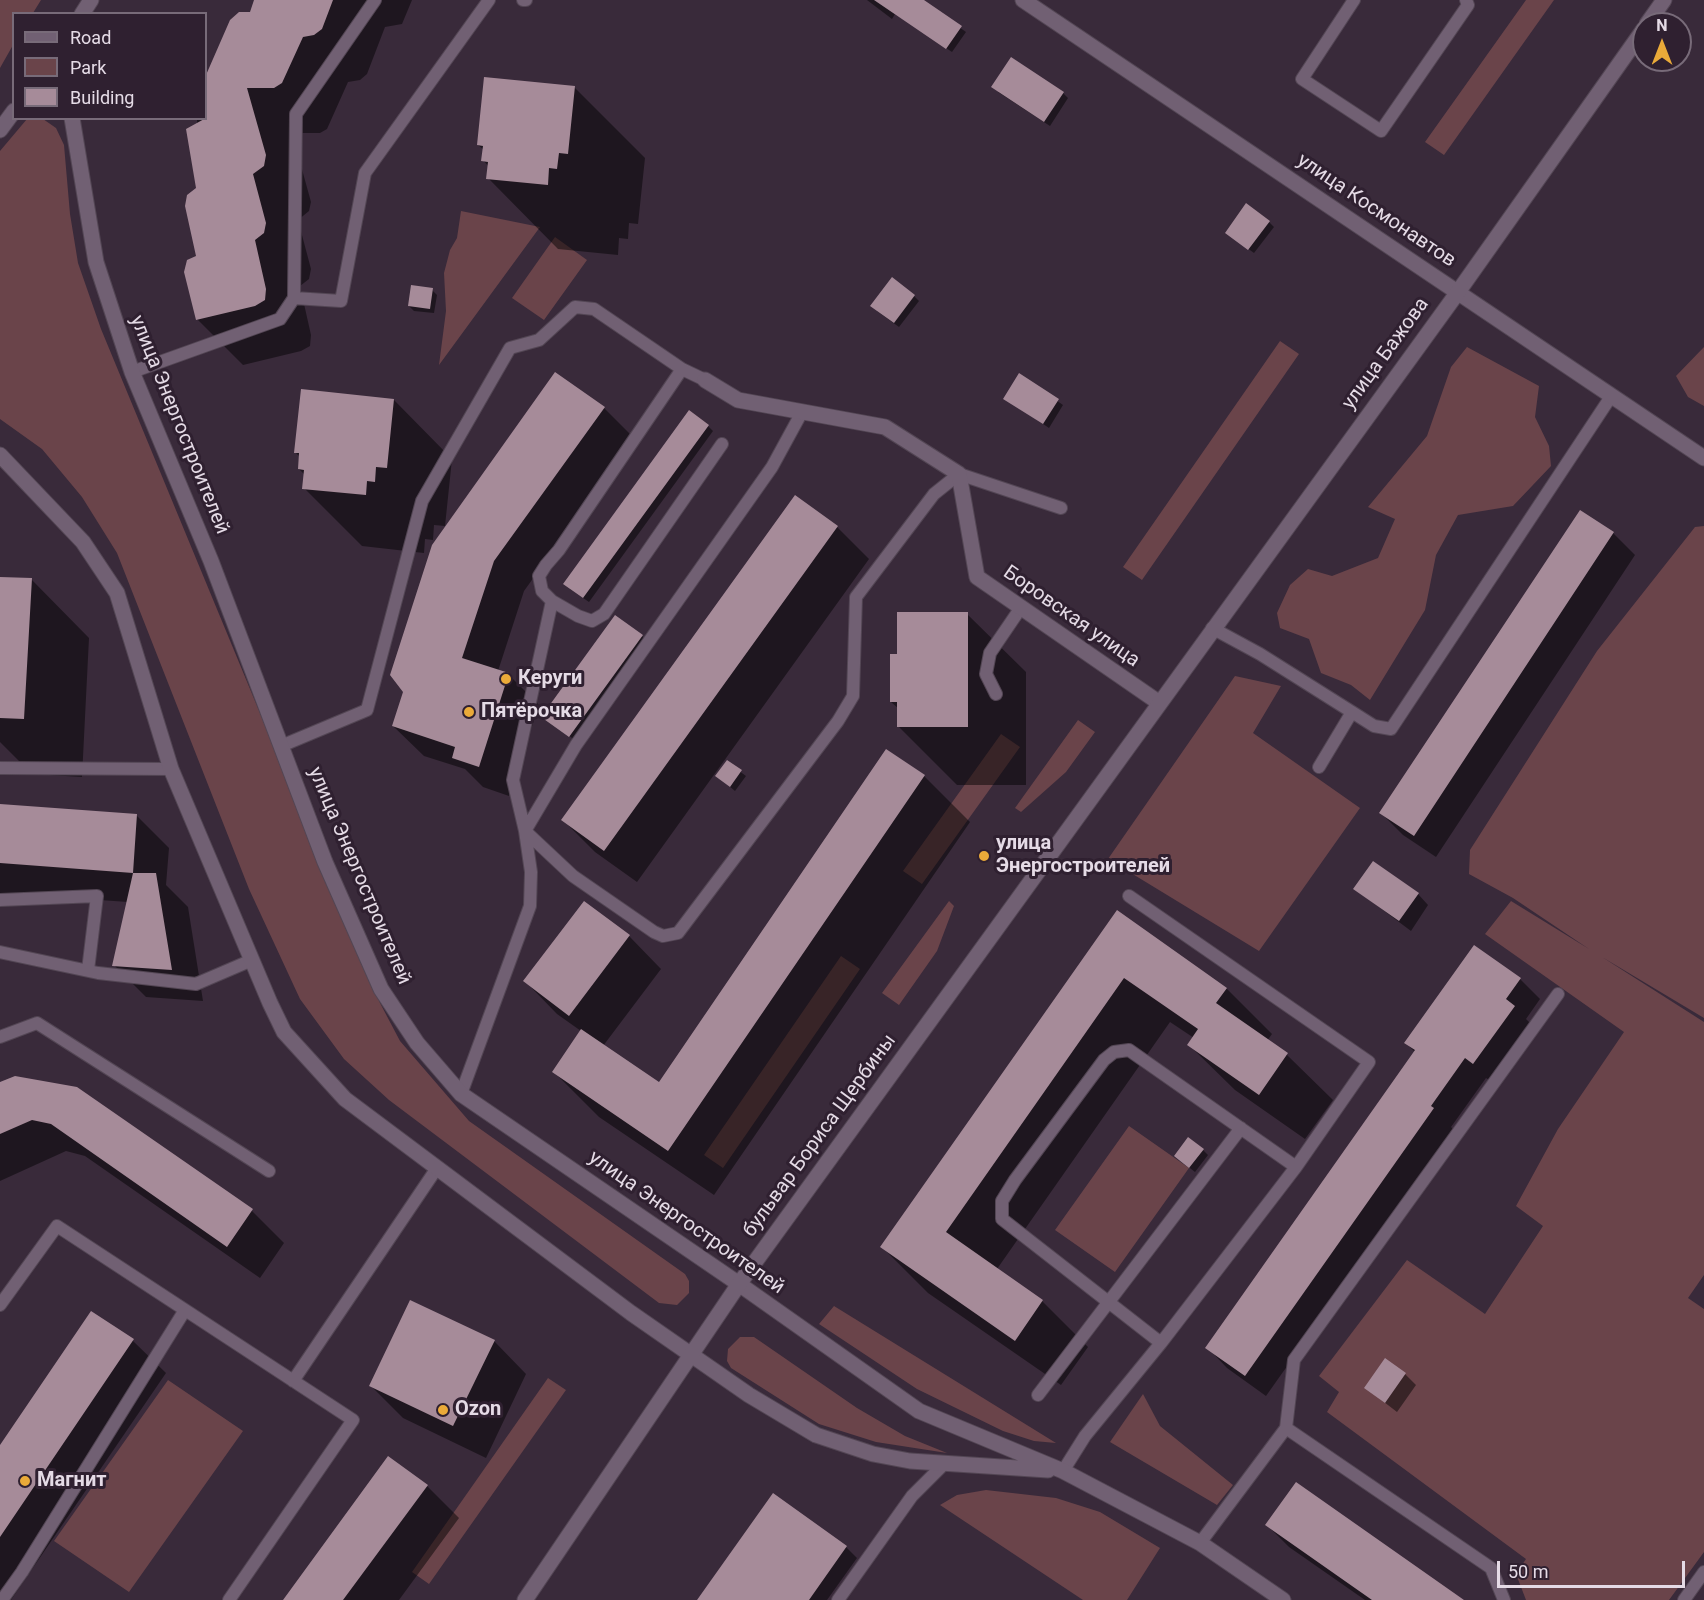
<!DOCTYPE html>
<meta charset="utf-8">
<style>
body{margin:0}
#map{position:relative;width:1704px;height:1600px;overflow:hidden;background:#392a3a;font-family:Roboto,sans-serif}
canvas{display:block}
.legend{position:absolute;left:12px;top:12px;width:195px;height:108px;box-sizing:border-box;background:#2f2030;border:2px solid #786b79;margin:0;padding:8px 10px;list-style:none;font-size:18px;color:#e5dbe6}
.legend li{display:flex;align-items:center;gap:12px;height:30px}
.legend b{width:30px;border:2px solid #786b79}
.north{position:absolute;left:1632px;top:12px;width:60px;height:60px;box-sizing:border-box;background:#2f2030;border:2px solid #786b79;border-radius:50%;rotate:0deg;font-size:16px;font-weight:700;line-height:24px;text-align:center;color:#e5dbe6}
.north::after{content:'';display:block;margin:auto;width:21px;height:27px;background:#eaaa39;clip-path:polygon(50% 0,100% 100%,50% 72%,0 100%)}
.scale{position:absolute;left:1497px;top:1561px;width:188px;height:27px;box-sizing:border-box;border:3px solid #e5dbe6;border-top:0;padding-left:8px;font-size:18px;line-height:21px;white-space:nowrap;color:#e5dbe6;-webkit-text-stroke:4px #2f2030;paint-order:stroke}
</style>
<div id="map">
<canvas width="1704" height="1600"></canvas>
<ul class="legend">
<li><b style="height:8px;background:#716073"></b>Road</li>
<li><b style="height:16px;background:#6a444a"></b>Park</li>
<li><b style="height:16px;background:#a68b99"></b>Building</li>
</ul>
<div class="north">N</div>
<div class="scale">50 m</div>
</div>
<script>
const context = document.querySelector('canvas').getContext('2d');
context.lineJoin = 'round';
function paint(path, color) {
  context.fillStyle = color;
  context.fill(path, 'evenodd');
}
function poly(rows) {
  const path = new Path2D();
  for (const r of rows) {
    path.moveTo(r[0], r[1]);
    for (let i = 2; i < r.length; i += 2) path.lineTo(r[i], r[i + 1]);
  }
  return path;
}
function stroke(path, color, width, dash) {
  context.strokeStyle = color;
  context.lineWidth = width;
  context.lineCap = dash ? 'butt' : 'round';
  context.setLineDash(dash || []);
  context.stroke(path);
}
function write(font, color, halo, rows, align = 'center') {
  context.font = font + ' Roboto,sans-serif';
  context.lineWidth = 6;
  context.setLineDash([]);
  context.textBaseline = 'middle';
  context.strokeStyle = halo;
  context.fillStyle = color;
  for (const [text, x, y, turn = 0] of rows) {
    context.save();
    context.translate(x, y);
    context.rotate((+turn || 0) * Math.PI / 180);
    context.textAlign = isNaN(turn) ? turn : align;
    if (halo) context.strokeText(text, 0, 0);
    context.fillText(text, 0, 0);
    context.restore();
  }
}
paint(poly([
 [0,0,41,0,33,13,14,14,13,45,0,68],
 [1526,0,1554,0,1444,155,1425,142],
 [27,119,43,119,56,128,64,145,70,214,78,263,101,329,380,1003,400,1041,469,1121,685,1274,689,1281,689,1293,677,1305,659,1303,389,1100,344,1059,300,999,249,889,117,553,82,497,42,449,0,419,0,151],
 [461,211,540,227,439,365,446,311,444,273,450,250,457,238],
 [555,237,587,260,544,320,512,298],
 [1280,341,1299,354,1142,580,1123,567],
 [1467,347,1539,386,1535,417,1549,446,1551,466,1513,506,1458,515,1436,555,1425,610,1370,700,1351,685,1321,673,1309,639,1280,628,1277,613,1290,585,1308,569,1332,576,1378,558,1395,519,1368,507,1427,436,1451,367],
 [1704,347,1704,406,1688,397,1676,376],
 [1704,526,1704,1018,1602,957,1704,1022,1704,1275,1688,1298,1704,1309,1704,1552,1669,1600,1526,1600,1516,1574,1526,1559,1327,1412,1339,1392,1319,1376,1407,1260,1485,1314,1543,1226,1516,1206,1558,1129,1624,1032,1485,934,1511,901,1589,949,1513,898,1469,874,1470,850,1597,651,1695,527],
 [1235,676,1281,686,1253,733,1360,808,1259,951,1108,859],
 [1078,720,1095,732,1066,772,1021,812,1015,808],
 [1001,734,1020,747,922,884,903,871],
 [949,901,954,906,937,951,899,1005,882,993],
 [841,956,860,969,723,1168,704,1155],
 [1129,1126,1189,1168,1115,1272,1055,1230],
 [834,1306,1056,1443,1034,1441,1003,1431,917,1389,819,1324],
 [740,1337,754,1337,857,1408,905,1436,947,1453,876,1442,819,1424,731,1368,727,1361,728,1349],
 [548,1378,566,1390,429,1584,412,1572],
 [168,1380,243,1431,129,1592,54,1541],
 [1143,1394,1160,1426,1233,1485,1217,1505,1110,1442],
 [986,1490,1056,1498,1100,1512,1160,1548,1127,1600,1083,1600,940,1505,957,1495]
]), '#6a444a');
paint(poly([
 [256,0,412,0,402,24,385,27,367,74,360,80,348,82,327,129,320,133,292,133,311,202,309,211,298,220,311,269,309,279,300,286,311,335,310,346,301,351,243,365,197,319,197,118,206,118,206,78,216,58,251,13],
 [867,0,921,0,966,32,952,52,895,14,892,19],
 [574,87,645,158,638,224,629,223,628,239,619,238,618,255,558,249,488,178,489,167,483,160,484,150,478,145],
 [998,92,1063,93,1068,98,1050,126],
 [1269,222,1274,227,1254,253,1232,237],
 [432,290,437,295,434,313,414,311,409,306],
 [914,296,919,301,899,327,877,311],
 [555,374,604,408,634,438,524,591,498,671,509,675,539,705,509,796,483,787,465,769,424,756,393,726],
 [1020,375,1063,405,1049,428,1005,398],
 [394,400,452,459,445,526,434,525,433,540,425,539,424,553,362,546,304,488,305,475,299,469,300,457,295,452],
 [708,426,713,431,589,602,570,589],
 [837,527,869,559,637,882,595,852,563,820],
 [1613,533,1635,555,1436,857,1403,835,1381,813],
 [0,578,31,579,89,638,82,777,32,774,0,742],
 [967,614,1026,672,1026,785,957,785,898,726,899,709,891,702,898,655],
 [642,636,646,641,575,740,548,721],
 [727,762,746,776,735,791,717,776],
 [924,776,970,822,714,1195,599,1117,554,1072,581,1031,557,1014,525,981,584,903,629,936,661,969,603,1046,659,1084],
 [0,805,136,815,169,848,166,885,188,907,203,1001,146,997,114,965,128,902,0,893],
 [1355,889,1418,894,1428,905,1411,931],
 [1118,912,1227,989,1272,1034,1267,1041,1287,1055,1333,1100,1305,1139,1235,1090,1189,1045,1194,1038,1170,1022,997,1269,1042,1301,1088,1347,1061,1385,928,1293,882,1247],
 [1520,979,1540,999,1526,1019,1534,1027,1494,1083,1486,1078,1451,1127,1454,1130,1266,1396,1227,1368,1207,1347,1415,1052,1406,1043],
 [0,1085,76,1088,252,1211,284,1243,260,1278,85,1156,66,1151,0,1181],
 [1203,1150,1208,1155,1195,1172,1181,1161],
 [92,1313,133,1341,166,1373,11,1600,0,1600,0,1448],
 [494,1341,526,1374,486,1458,403,1418,371,1386],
 [1405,1374,1416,1385,1397,1412,1366,1388],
 [427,1486,459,1518,399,1600,285,1600],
 [1267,1525,1461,1600,1365,1600,1289,1547],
 [846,1547,857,1558,827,1600,699,1600]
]), '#0007');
paint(poly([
 [254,0,333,0,322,29,314,35,303,37,282,83,274,88,247,88,266,155,264,166,253,174,266,223,264,233,255,240,266,289,265,300,255,306,196,320,184,272,187,260,196,256,185,206,187,195,196,188,186,129,206,118,206,75,230,20,239,12,250,12],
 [874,0,924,0,962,26,946,49],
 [1011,57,1064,92,1044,122,991,87],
 [484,77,575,86,568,154,559,153,557,169,549,168,548,185,486,179,488,162,481,161,483,146,477,145],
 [1246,203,1270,221,1248,250,1225,233],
 [892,277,915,295,894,323,870,306],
 [411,285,433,288,430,309,408,306],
 [555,372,605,407,494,561,462,658,509,673,479,767,452,758,455,747,392,726,403,692,390,675,432,545],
 [1019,373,1059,399,1043,424,1003,399],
 [301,389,394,399,387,468,376,467,375,482,367,481,366,495,302,489,304,470,298,469,299,453,294,453],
 [689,410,709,425,583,598,563,584],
 [795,495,838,526,604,851,561,820],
 [1580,510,1614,532,1414,836,1379,813],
 [0,577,32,578,24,719,0,718],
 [897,612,968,612,968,727,897,727,897,702,890,702,890,654,897,654],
 [615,615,643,635,569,737,541,717],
 [886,749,925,775,668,1151,552,1072,581,1029,659,1082],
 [727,760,742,770,730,787,715,776],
 [0,804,137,814,133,873,0,863],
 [1373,861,1419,893,1399,921,1353,889],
 [133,873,156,873,172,970,112,966],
 [584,901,630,935,569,1016,523,981],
 [1117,910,1227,988,1216,1003,1288,1053,1259,1095,1187,1045,1198,1029,1124,978,946,1232,1043,1300,1015,1341,880,1247],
 [1474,945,1521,978,1506,999,1515,1006,1473,1064,1465,1058,1431,1106,1434,1108,1245,1376,1205,1348,1415,1050,1404,1043],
 [15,1076,77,1087,253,1209,227,1247,51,1124,32,1120,0,1134,0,1082],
 [1188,1137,1204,1149,1189,1168,1174,1156],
 [410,1300,495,1340,453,1426,369,1386],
 [91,1311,134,1339,0,1537,0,1445],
 [1385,1358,1406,1373,1385,1403,1364,1388],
 [388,1456,428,1485,343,1600,283,1600],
 [1296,1482,1464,1600,1372,1600,1265,1525],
 [773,1493,847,1546,809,1600,697,1600]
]), '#a68b99');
const service = poly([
 [523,0,526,0],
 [1354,0,1302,79,1381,131,1468,5,1466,0],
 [294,298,341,301,365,173,489,0],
 [682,369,559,550,546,565,539,576,542,591,552,601,578,616,592,621,604,614,722,444],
 [132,372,280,319,294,298,296,114,375,0],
 [1212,628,1260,654,1352,712],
 [996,694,986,674,990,653,1020,609],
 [281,746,367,710,422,501,510,348,539,340,575,307,594,309,682,369,705,380],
 [1319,767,1352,712,1374,726,1391,729,1612,395],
 [0,768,171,769],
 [525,831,576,745,772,467,802,412],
 [525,831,513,780,552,601],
 [0,900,97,896,88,970],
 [0,952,98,973,196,984,252,960],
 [0,1037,37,1023,269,1171],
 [461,1094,530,906,531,872,525,831,573,876,654,932,663,936,678,933,838,721,853,696,856,597,934,494,959,474,1061,508],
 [0,1305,57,1226,353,1420,229,1600],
 [1161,1343,1002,1219,1002,1201,1015,1180,1104,1060,1114,1052,1129,1050,1296,1167],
 [293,1381,437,1168],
 [1038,1395,1241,1128],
 [1286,1428,1491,1568,1504,1600],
 [1063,1471,1085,1436,1161,1343,1296,1167,1369,1062,1129,896],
 [1200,1543,1286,1428,1294,1360,1558,994],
 [2,1600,22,1572,185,1310],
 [838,1600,912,1496,943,1465],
 [1684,1600,1704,1572]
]);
const minor = poly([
 [1023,0,1704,458],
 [82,14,91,0],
 [72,118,96,262,132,372,211,561,325,862,381,989,417,1043,461,1094,739,1284,919,1411,1063,1471,1200,1543,1283,1600],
 [0,130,14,111],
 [705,380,738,400,885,427,959,474,977,577,1158,702],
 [0,455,83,542,117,593,171,769,270,1003,284,1032,345,1099,631,1313,749,1395,816,1435,873,1454,910,1461,1048,1470]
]);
const tertiary = poly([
 [1647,24,1664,0],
 [525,1600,739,1284,1458,292,1644,29]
]);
stroke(service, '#534654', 14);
stroke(minor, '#534654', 17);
stroke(tertiary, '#534654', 17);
stroke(service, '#716073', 12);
stroke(minor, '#716073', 15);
stroke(tertiary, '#716073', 15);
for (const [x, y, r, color] of [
 [506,679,6,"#eaaa39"],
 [469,712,6,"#eaaa39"],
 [984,856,6,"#eaaa39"],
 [443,1410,6,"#eaaa39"],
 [25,1481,6,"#eaaa39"]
]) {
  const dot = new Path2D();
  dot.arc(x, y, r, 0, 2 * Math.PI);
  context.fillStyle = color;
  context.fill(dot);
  stroke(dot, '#2f2030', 2);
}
write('20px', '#e5dbe6', '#2f2030', [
 ["улица Космонавтов",1376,211,34],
 ["улица Бажова",1386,354,-54],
 ["улица Энергостроителей",179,425,68],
 ["Боровская улица",1071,617,35],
 ["улица Энергостроителей",359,876,67],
 ["бульвар Бориса Щербины",820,1136,-54],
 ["улица Энергостроителей",686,1223,35]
]);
write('bold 20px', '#e5dbe6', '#2f2030', [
 ["Керуги",518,679],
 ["Пятёрочка",481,712],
 ["улица",996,844],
 ["Энергостроителей",996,867],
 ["Ozon",455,1410],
 ["Магнит",37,1481]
], 'left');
</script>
